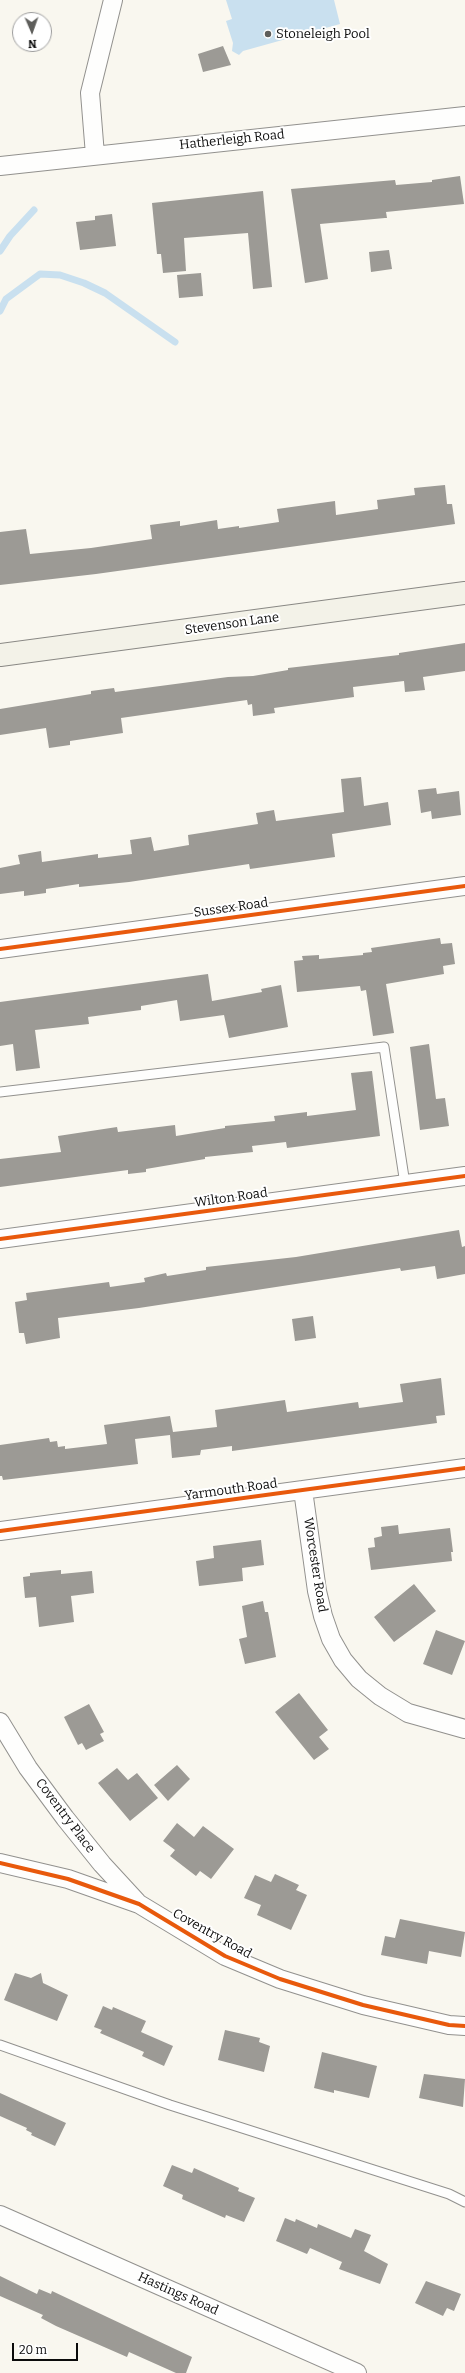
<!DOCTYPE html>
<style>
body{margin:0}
#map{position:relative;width:465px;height:2373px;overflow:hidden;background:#f9f7ef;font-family:Bitter,serif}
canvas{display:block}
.north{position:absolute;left:12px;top:12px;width:40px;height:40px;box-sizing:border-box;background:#fff;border:1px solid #9d9d9d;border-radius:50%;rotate:178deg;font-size:11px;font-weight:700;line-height:16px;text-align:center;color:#0b0b0b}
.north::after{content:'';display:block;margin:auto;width:14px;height:18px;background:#5e5e5b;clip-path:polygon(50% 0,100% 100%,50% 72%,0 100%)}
.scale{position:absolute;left:12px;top:2343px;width:66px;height:18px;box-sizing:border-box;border:2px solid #0b0b0b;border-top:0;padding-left:5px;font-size:12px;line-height:14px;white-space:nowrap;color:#0b0b0b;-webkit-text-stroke:3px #fff;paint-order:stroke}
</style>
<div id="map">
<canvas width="465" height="2373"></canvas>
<div class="north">N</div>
<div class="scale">20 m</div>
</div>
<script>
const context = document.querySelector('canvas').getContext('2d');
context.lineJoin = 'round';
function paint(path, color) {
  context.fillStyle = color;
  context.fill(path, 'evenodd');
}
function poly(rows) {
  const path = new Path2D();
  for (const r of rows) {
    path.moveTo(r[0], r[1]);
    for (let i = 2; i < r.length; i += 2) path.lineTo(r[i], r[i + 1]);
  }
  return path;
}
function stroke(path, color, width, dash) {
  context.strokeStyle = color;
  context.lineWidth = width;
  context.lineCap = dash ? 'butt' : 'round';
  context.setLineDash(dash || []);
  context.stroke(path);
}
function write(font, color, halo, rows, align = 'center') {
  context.font = font + ' Bitter,serif';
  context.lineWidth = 4;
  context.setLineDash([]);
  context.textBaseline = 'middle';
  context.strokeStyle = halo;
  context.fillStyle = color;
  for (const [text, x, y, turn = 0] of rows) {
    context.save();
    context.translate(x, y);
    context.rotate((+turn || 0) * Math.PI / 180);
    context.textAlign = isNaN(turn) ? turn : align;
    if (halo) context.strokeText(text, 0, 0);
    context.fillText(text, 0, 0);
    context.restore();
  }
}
paint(poly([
 [226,0,334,0,340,24,243,51,239,55,232,51,233,43,226,21,232,19]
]), '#c9e0ef');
stroke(poly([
 [0,251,10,236,34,210],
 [0,311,6,299,40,274,60,275,84,283,105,293,175,342]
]), '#c9e0ef', 7);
paint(poly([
 [223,46,231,65,203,72,198,54],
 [460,176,464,204,386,212,387,218,385,218,320,224,328,279,305,283,291,189,395,180,396,185,432,182,432,180],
 [263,191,272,287,253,289,248,233,184,238,186,271,163,273,161,254,157,254,152,203],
 [112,214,116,246,80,250,76,222,95,220,95,216],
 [389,250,392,269,371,272,369,252],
 [201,273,203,296,179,298,177,275],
 [445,485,447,504,452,504,455,524,96,574,0,585,0,532,26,529,30,554,91,548,152,539,150,525,180,521,180,526,217,520,218,529,239,526,239,528,279,522,277,509,335,501,336,515,378,509,377,500,415,495,414,488],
 [465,643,465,671,423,677,425,690,405,692,404,681,353,687,354,697,274,708,275,713,253,716,252,704,248,705,247,700,121,718,123,733,70,741,70,745,49,748,46,728,0,735,0,709,91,694,91,691,114,688,115,692,228,677,253,676,288,670,288,668,399,655,399,653],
 [361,777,364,806,388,802,391,825,332,834,335,857,250,869,249,864,129,882,79,887,79,884,46,889,46,893,24,896,24,891,0,894,0,868,20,864,18,855,41,851,42,862,98,854,98,858,132,854,130,840,151,837,154,851,189,845,188,835,258,824,256,813,274,810,276,821,344,812,341,779],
 [436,788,437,794,459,791,461,815,432,819,431,811,421,813,418,790],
 [440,938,441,944,452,943,455,964,443,966,444,974,386,984,394,1033,373,1036,366,990,361,991,360,986,297,992,294,961,303,960,302,956,319,955,319,959,363,955,363,953,372,952,371,948],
 [208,974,212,1001,262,992,261,989,281,985,288,1027,229,1038,224,1015,180,1021,177,1000,141,1006,141,1010,88,1017,89,1024,35,1030,40,1068,16,1071,13,1044,0,1046,0,1002],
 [429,1044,436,1099,445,1098,449,1126,420,1130,410,1047],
 [372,1071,380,1136,287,1148,286,1142,252,1146,253,1152,205,1157,205,1159,146,1169,146,1172,128,1174,128,1170,0,1187,0,1159,61,1152,58,1136,117,1127,118,1132,175,1125,176,1136,225,1128,225,1126,275,1121,274,1116,307,1112,307,1116,356,1110,351,1073],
 [459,1230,462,1247,465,1246,465,1274,437,1279,435,1266,401,1271,400,1268,139,1308,58,1318,60,1338,26,1344,24,1333,19,1333,15,1302,27,1300,26,1293,109,1282,110,1287,145,1282,144,1278,166,1273,167,1276,206,1270,206,1267,296,1257],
 [313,1316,316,1338,295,1341,292,1319],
 [441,1378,445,1415,436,1416,437,1423,232,1451,232,1446,201,1450,200,1455,172,1458,170,1435,135,1439,138,1464,3,1480,2,1476,0,1476,0,1445,49,1438,50,1442,57,1441,58,1447,65,1446,65,1449,107,1444,104,1425,170,1416,173,1432,217,1427,215,1410,285,1400,287,1412,358,1402,359,1408,403,1402,400,1384],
 [398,1525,399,1534,450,1528,453,1552,451,1552,452,1561,371,1570,368,1548,375,1547,374,1538,382,1536,381,1527],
 [261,1540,264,1565,242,1568,243,1581,199,1586,196,1561,214,1558,213,1546],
 [61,1570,61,1574,92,1571,94,1593,71,1596,74,1622,39,1627,36,1597,25,1598,23,1577,30,1576,30,1573],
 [414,1584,436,1611,394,1642,374,1617],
 [263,1601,265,1612,268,1612,276,1657,245,1664,239,1639,247,1637,242,1606],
 [436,1630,465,1641,452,1675,423,1664],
 [299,1693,328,1730,319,1737,329,1749,314,1760,275,1712],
 [89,1704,104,1732,100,1734,104,1741,86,1750,82,1743,78,1745,64,1717],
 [177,1765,190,1779,168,1801,154,1785],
 [117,1768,128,1780,137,1773,158,1798,130,1821,98,1783],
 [177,1823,194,1837,203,1826,234,1849,211,1879,200,1871,196,1876,170,1856,175,1850,163,1841],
 [275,1874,299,1885,296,1890,307,1895,291,1930,257,1915,261,1905,244,1898,255,1875,271,1882],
 [400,1919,465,1932,461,1957,429,1951,427,1964,381,1955,385,1936,395,1938],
 [15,1973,31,1978,41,1973,43,1983,68,1995,57,2021,4,2000],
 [103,2006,112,2010,113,2007,146,2021,141,2032,173,2046,164,2066,142,2056,144,2052,100,2033,102,2030,94,2027],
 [225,2030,260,2038,259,2042,270,2046,264,2072,218,2060],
 [322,2052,377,2066,369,2098,334,2090,334,2093,314,2088],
 [424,2074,465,2079,463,2107,419,2098],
 [0,2093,66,2123,55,2146,31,2135,32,2133,26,2130,27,2128,0,2116],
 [172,2165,192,2173,194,2168,239,2188,238,2191,255,2198,244,2222,226,2215,225,2218,182,2199,183,2195,163,2186],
 [285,2218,295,2222,296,2219,317,2228,318,2224,351,2238,355,2229,371,2235,364,2251,388,2264,380,2284,339,2269,342,2262,310,2248,307,2254,276,2241],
 [0,2276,37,2294,39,2289,51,2294,52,2291,192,2357,186,2373,176,2373,129,2352,127,2357,56,2326,41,2318,43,2315,0,2296],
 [426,2281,461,2294,454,2311,447,2308,443,2316,415,2303]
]), '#9c9a95');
const lane = poly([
 [0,1092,384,1047,405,1184],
 [0,2045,170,2105,449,2194,465,2202]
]);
const street = poly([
 [95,155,90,93,113,0],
 [0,166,465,116],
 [0,949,465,886],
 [0,1239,465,1176],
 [303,1490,317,1591,323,1616,331,1639,343,1660,359,1679,380,1696,408,1713,465,1729],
 [0,1531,465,1468],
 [0,1722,28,1768,65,1818,102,1864,137,1902],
 [0,1863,68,1879,139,1904,225,1956,280,1979,363,2005,449,2025,465,2026],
 [0,2215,357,2373]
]);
const secondary = poly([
 [0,655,465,593]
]);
stroke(lane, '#92918e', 11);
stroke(street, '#92918e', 20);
stroke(secondary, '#898884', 24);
stroke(lane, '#fefefd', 9);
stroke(street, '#fefefd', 18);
stroke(secondary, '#f3f2e8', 22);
stroke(poly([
 [0,949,465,886],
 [0,1239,465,1176],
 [0,1531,465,1468],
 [0,1863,68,1879,139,1904,225,1956,280,1979,363,2005,449,2025,465,2026]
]), '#e8590c', 4);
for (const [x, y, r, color] of [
 [268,34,4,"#5e5e5b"]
]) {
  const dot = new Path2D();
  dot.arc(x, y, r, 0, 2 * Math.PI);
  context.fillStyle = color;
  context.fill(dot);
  stroke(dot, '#fff', 1.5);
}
write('13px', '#0b0b0b', '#fff', [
 ["Stoneleigh Pool",276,34]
], 'left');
write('13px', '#0b0b0b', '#fff', [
 ["Hatherleigh Road",232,140,-6],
 ["Stevenson Lane",232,624,-8],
 ["Sussex Road",231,908,-8],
 ["Wilton Road",231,1198,-8],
 ["Yarmouth Road",231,1490,-8],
 ["Worcester Road",315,1565,81],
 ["Coventry Place",65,1816,53],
 ["Coventry Road",212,1934,29],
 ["Hastings Road",178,2294,24]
]);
</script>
